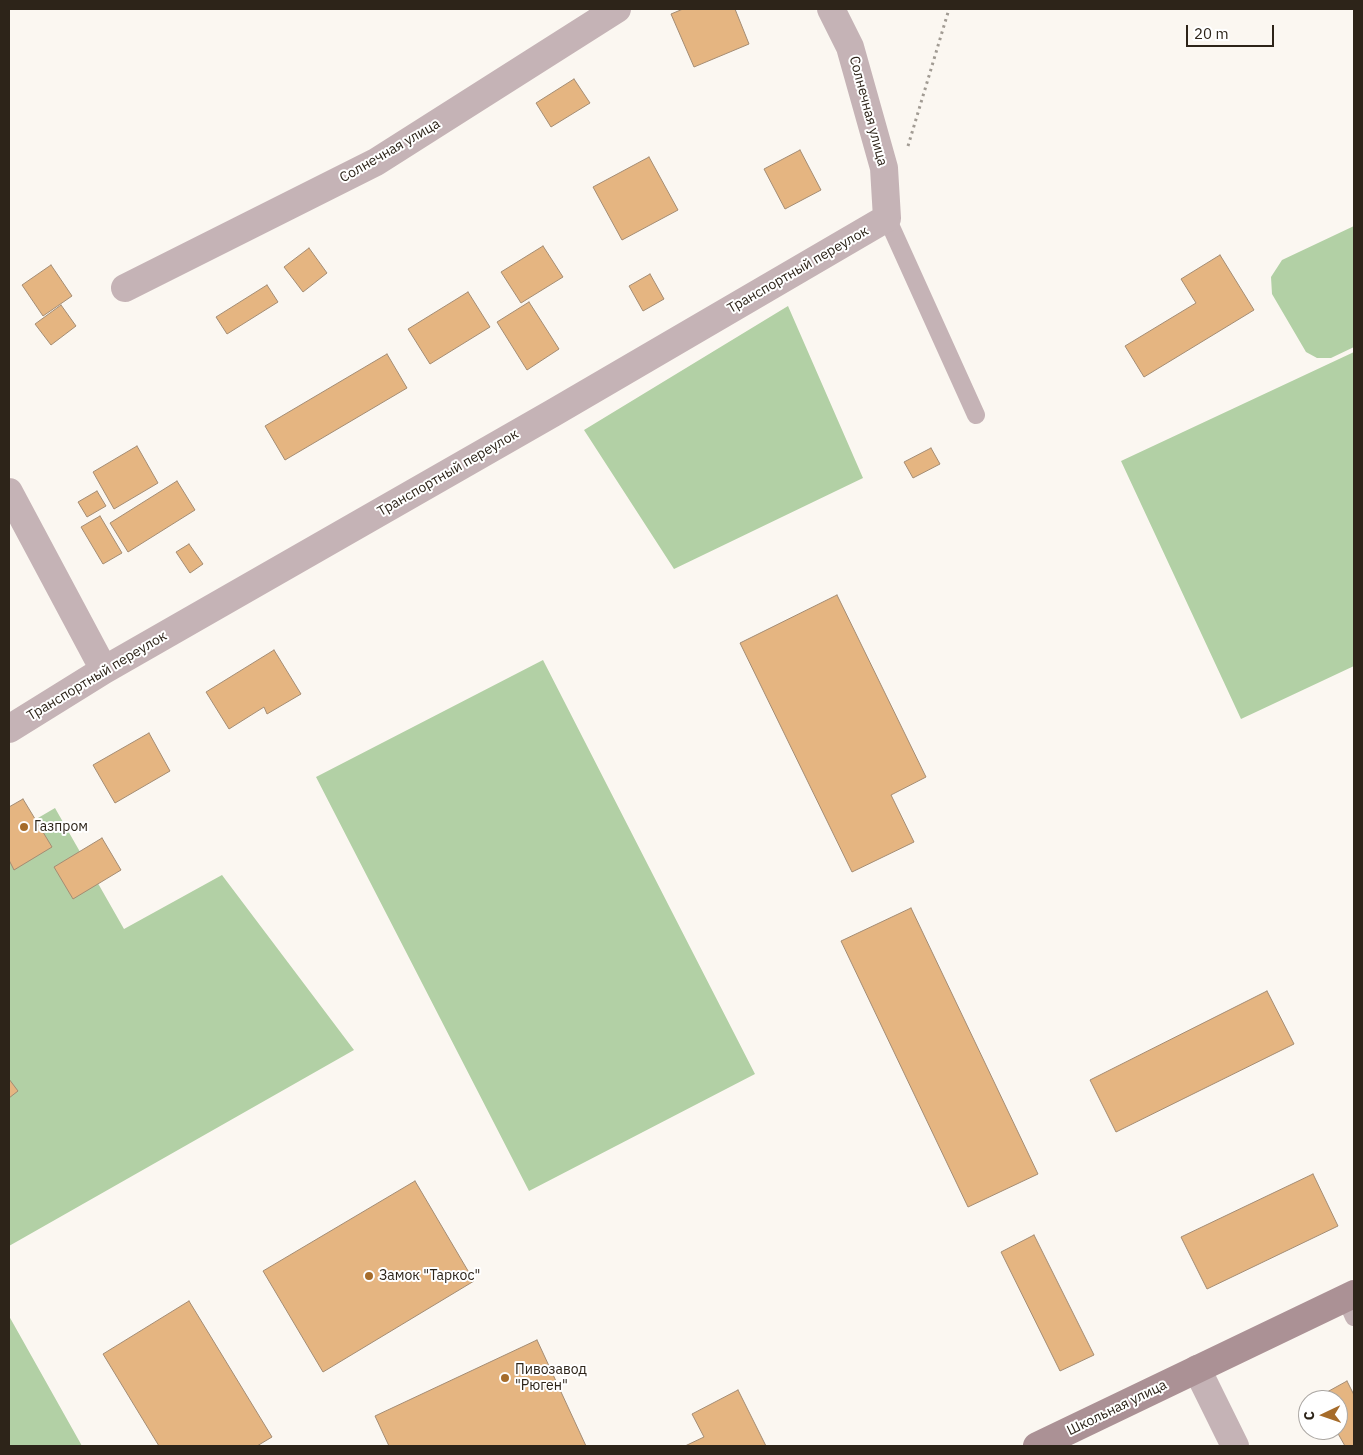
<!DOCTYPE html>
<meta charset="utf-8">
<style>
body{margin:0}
#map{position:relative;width:1363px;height:1455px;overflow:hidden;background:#fbf7f1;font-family:"IBM Plex Sans",sans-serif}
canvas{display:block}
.frame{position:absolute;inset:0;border:10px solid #2d2419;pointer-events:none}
.north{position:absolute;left:1298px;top:1390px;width:50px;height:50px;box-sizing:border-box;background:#fff;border:1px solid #aba7a3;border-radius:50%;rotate:267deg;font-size:14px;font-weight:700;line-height:20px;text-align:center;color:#2d2419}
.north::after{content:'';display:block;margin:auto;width:18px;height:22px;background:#a66c2b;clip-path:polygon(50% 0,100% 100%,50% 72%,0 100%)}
.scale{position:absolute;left:1186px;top:25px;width:88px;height:22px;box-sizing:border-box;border:2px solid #2d2419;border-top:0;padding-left:6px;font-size:15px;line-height:18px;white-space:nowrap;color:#2d2419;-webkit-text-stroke:4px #fff;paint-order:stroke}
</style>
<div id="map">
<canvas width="1363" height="1455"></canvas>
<div class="frame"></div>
<div class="north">С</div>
<div class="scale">20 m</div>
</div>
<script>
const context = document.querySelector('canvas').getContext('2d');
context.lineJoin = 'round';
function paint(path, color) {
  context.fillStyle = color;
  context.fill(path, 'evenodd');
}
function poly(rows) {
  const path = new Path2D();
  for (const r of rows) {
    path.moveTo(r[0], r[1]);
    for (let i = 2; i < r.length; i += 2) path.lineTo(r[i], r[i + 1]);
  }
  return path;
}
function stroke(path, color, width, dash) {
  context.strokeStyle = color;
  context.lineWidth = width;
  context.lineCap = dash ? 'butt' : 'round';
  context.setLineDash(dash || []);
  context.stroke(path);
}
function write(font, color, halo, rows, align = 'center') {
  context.font = font + ' "IBM Plex Sans",sans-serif';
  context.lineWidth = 4;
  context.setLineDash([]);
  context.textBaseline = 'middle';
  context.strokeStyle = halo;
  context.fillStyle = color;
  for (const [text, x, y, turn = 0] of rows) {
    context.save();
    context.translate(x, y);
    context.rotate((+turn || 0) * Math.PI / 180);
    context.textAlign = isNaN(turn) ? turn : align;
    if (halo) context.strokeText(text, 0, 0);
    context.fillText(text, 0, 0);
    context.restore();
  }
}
paint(poly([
 [1354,226,1354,347,1331,358,1317,358,1306,352,1272,294,1271,277,1282,260],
 [788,306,863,478,674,569,584,430],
 [1354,352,1354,666,1241,719,1121,461],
 [543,660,755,1074,529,1191,316,777],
 [55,808,124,929,222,875,354,1050,9,1246,9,835],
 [9,1316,82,1446,9,1446]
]), '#b2d0a5');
const building = poly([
 [683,9,735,9,749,44,694,67,671,14,683,9],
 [574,79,590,103,551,127,536,103,574,79],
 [800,150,821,190,785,209,764,169,800,150],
 [649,157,678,210,622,240,593,187,649,157],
 [543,246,563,277,521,303,501,272,543,246],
 [309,248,327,273,303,292,284,267,309,248],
 [1220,255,1254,310,1144,377,1125,346,1196,303,1181,279,1220,255],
 [51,265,72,296,43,316,22,285,51,265],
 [650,274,664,299,643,311,629,286,650,274],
 [267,285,278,302,227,334,216,317,267,285],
 [468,292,490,327,430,364,408,329,468,292],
 [529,302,559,349,527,370,497,322,529,302],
 [61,305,76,326,51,345,35,324,61,305],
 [387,354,407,388,285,460,265,426,387,354],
 [137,446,158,483,114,509,93,472,137,446],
 [931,448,940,464,913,478,904,462,931,448],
 [177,481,195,510,128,552,110,523,177,481],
 [97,491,106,506,87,517,78,502,97,491],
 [100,516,122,553,103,564,81,527,100,516],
 [189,544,203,564,190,573,176,552,189,544],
 [837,595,926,777,891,795,914,842,852,872,740,643,837,595],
 [274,650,301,694,267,714,264,707,229,729,206,692,274,650],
 [149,733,170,771,115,803,93,765,149,733],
 [23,799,52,847,14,870,9,860,9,807,23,799],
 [102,838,121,870,73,899,54,867,102,838],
 [911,908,1038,1174,968,1207,841,941,911,908],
 [1267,991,1294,1044,1116,1132,1090,1080,1267,991],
 [9,1079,18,1091,9,1098,9,1079],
 [1313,1174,1338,1226,1207,1289,1181,1237,1313,1174],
 [415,1181,474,1281,323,1372,263,1271,415,1181],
 [1034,1235,1094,1355,1060,1371,1001,1252,1034,1235],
 [189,1301,272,1437,257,1446,159,1446,103,1354,189,1301],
 [537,1340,586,1446,389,1446,375,1416,537,1340],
 [1347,1381,1354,1395,1354,1446,1345,1446,1336,1430,1338,1430,1338,1400,1320,1400,1318,1397,1347,1381],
 [738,1390,766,1446,685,1446,704,1437,692,1414,738,1390]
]);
paint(building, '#e5b581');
stroke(building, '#a48c73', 1);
stroke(poly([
 [908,146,949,9]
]), '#a19b93', 3, [2.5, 4]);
stroke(poly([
 [887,218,976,415],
 [1346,1299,1354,1317]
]), '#c5b3b6', 18);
stroke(poly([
 [125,288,376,162,617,9],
 [9,492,104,670],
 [9,729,104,670,553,413,887,218,884,168,850,47,831,9],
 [1197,1369,1235,1446]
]), '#c5b3b6', 28);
stroke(poly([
 [1037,1446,1354,1294]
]), '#ab9195', 28);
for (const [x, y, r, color] of [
 [24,827,5,"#a66c2b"],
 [369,1276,5,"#a66c2b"],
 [505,1378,5,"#a66c2b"]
]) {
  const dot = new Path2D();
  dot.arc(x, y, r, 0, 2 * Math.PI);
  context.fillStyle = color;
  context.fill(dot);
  stroke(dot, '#fff', 2);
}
write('14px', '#2d2419', '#fff', [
 ["Солнечная улица",868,111,75],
 ["Солнечная улица",390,151,-30],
 ["Транспортный переулок",798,270,-30],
 ["Транспортный переулок",448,473,-30],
 ["Транспортный переулок",97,676,-31],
 ["Школьная улица",1117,1408,-26]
]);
write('14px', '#2d2419', '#fff', [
 ["Газпром",34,827],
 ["Замок \"Таркос\"",379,1276],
 ["Пивозавод",515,1370],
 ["\"Рюген\"",515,1386]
], 'left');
</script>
